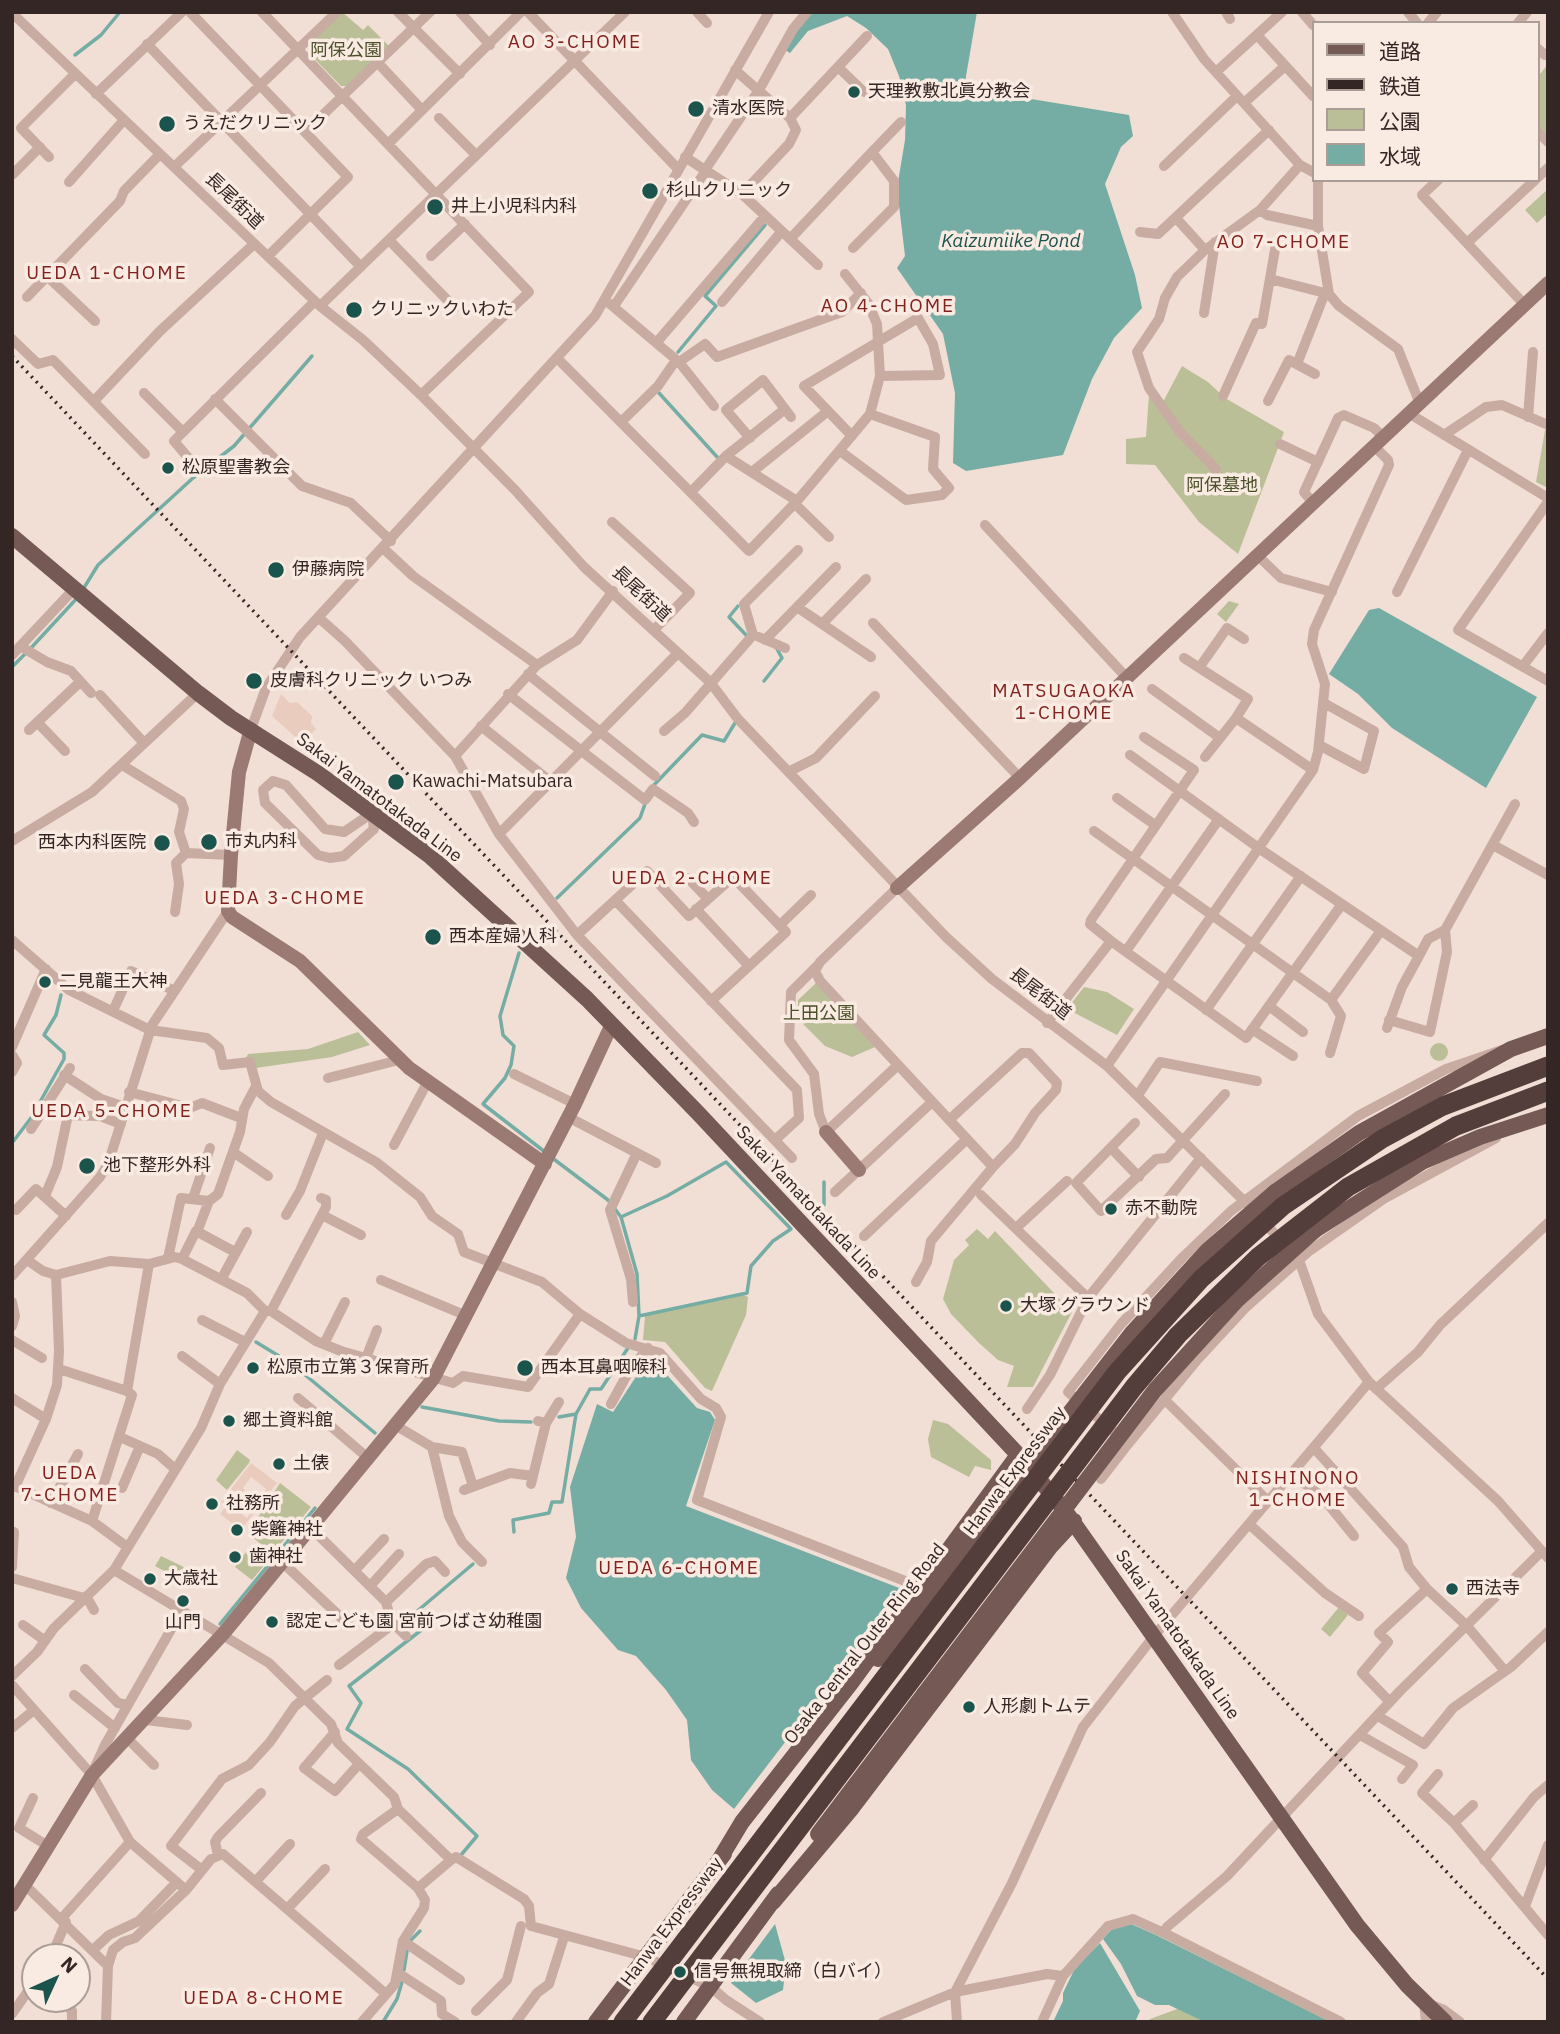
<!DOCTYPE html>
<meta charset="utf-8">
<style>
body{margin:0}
#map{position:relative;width:1560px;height:2034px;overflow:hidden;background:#f1dfd6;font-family:"IBM Plex Sans","Noto Sans JP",sans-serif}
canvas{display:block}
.frame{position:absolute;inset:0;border:14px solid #332625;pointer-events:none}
.legend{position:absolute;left:1312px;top:21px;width:228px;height:161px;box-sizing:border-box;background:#f9eae2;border:2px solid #aa9c96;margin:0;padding:9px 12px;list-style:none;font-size:21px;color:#332625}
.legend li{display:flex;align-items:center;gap:14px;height:35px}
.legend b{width:35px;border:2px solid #aa9c96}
.north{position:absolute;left:21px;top:1943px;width:70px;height:70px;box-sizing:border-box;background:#f9eae2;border:2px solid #aa9c96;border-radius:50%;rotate:45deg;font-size:19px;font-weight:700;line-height:28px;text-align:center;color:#332625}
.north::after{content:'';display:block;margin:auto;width:24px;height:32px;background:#1b544c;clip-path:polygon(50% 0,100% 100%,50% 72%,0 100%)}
</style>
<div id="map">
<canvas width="1560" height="2034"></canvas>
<div class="frame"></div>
<ul class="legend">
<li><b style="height:9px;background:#755955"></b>道路</li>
<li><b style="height:9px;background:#332625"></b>鉄道</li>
<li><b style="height:19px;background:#babf97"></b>公園</li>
<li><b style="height:19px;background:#75ada4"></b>水域</li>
</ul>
<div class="north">N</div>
</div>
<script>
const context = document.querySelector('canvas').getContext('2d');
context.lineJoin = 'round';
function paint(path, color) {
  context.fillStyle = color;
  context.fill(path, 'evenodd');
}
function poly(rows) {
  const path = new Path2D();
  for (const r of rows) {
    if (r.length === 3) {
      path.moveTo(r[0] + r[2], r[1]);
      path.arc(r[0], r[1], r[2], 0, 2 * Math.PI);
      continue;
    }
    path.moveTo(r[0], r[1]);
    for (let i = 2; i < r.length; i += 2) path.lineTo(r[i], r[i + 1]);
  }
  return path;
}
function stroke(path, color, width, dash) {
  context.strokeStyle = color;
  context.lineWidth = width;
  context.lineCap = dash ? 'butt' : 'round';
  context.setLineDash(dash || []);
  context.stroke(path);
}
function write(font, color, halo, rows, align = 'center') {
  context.font = font + ' "IBM Plex Sans","Noto Sans JP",sans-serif';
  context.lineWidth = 7;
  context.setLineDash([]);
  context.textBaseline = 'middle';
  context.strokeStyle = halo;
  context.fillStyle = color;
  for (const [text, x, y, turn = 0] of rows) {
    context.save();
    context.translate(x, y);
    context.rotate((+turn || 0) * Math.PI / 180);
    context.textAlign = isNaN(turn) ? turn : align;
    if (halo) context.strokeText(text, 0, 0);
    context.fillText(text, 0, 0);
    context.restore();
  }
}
paint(poly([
 [342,12,363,30,368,25,390,47,350,86,341,86,309,53,308,46],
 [1548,64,1548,135,1537,124,1537,78],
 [1548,189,1548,213,1537,223,1525,210],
 [1182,366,1208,382,1225,398,1284,432,1238,554,1199,522,1155,465,1126,464,1126,439,1146,437,1149,394,1164,400],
 [1545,430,1548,430,1548,488,1536,482],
 [1229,601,1239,604,1226,622,1217,614],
 [816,983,875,1047,852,1057,825,1046,798,1019,798,1000],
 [1084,987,1107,992,1134,1009,1117,1035,1067,1009],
 [358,1032,370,1045,332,1057,256,1068,245,1060,248,1054,308,1049],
 [1439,1052,9],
 [977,1229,988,1239,995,1231,1072,1312,1033,1387,1007,1387,1014,1366,998,1360,979,1343,951,1314,943,1299,954,1260,969,1245,965,1240],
 [744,1295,748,1297,746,1315,712,1391,705,1388,665,1342,643,1340,645,1316],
 [933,1420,948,1424,991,1460,991,1470,975,1466,969,1477,931,1457,928,1439],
 [237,1450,250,1460,249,1463,227,1490,216,1480],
 [280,1483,311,1507,272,1554,248,1533],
 [249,1548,267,1562,252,1580,235,1567],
 [161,1556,188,1569,182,1581,155,1566],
 [1339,1607,1348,1615,1330,1637,1321,1629],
 [1180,2008,1207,2022,1147,2022,1150,2019]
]), '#babf97');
paint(poly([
 [281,694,290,703,297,702,312,716,311,723,316,729,302,743,272,716],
 [251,1463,277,1483,241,1530,220,1514,226,1506,221,1502,223,1500,247,1518,254,1508,250,1504,255,1498,258,1500,266,1489,251,1477,243,1488,245,1491,241,1497,231,1489]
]), '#e9ccbd');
paint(poly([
 [814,12,977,12,964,88,1129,115,1133,136,1121,147,1105,184,1135,275,1142,308,1114,338,1092,379,1063,455,966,471,953,463,955,393,943,334,897,268,905,256,897,188,905,140,906,105,899,76,888,49,866,28,847,16,808,31,790,53,785,50,804,20],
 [1379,608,1537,697,1486,788,1392,728,1358,694,1329,674,1369,610],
 [656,1363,697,1408,710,1412,715,1420,686,1506,902,1589,734,1809,712,1790,691,1760,687,1720,666,1690,636,1656,618,1650,581,1608,566,1578,576,1537,570,1487,597,1404,613,1412,637,1375],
 [1129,1923,1156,1935,1331,2022,1205,2022,1169,2005,1155,2005,1137,1996,1121,1964,1103,1939,1111,1930],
 [775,1924,786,1964,783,1990,756,2003,731,1983],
 [1100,1943,1140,2011,1135,2022,1053,2022,1063,2001,1063,1993,1075,1968]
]), '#75ada4');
stroke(poly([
 [75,55,101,35,120,12],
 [678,352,716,306,705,296,765,225],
 [659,393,718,458],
 [82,591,98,565,193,478,234,446,312,356],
 [738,606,729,617,746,635],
 [31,648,78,597],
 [12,667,25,654],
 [764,681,782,658,777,649],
 [652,787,702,735,724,741,735,723],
 [557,898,640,818,645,804],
 [519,953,500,1016,503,1035,514,1046,511,1065,505,1078,483,1104,545,1152],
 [12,1143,31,1118,64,1059,64,1053,44,1035,56,1015,61,995],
 [551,1157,608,1200,621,1217,637,1274,639,1316],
 [824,1205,824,1182],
 [621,1217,667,1196,726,1162,791,1229,773,1241,751,1266,747,1293,639,1316,635,1339],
 [256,1342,292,1364,375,1433],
 [422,1407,499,1421,531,1422],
 [559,1417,576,1414,590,1389,601,1389,628,1348],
 [514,1532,513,1520,549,1513,552,1502,562,1502,576,1414],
 [220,1624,315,1508],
 [461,1855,477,1836,408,1769,347,1729,361,1703,349,1686,424,1628,415,1613,473,1564],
 [411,1940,420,1931],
 [404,1970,407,1951],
 [383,2022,397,1999,402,1982]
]), '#75ada4', 3.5);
stroke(poly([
 [190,12,348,177,268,256],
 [262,12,529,292,421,395],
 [398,12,460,74],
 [460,12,490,45],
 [528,12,678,169],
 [697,12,707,23],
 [1172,12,1204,59,1300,165,1313,172],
 [1226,12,1230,19],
 [1302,12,1313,25],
 [1408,12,1417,23],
 [12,13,320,306,363,340,421,395,515,490,584,567,710,682,738,719,946,937,992,979,1107,1066,1244,1201,1299,1260,1318,1314,1369,1382,1498,1501,1548,1558],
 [1428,23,1437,12],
 [1518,23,1527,12],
 [1257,35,1313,96],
 [147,44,361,267],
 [1537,48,1545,55],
 [378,63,422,110],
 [838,67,864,92],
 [735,70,790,118,796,130,789,144,742,194],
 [1216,72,1282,12],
 [96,94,182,12],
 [1244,103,1285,66],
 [439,118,476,155],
 [790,118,867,36],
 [1537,131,1548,142],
 [305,132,430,12],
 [388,144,521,12],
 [872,152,901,122],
 [49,157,21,128,75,74],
 [685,157,742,194,818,265],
 [1164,166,1237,96],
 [174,167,337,12],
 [705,170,759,90,793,29,807,12],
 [12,175,40,147],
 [1537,178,1548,168],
 [1318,180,1318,226,1329,294,1339,306,1398,349,1420,404],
 [1438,180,1422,195,1524,304],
 [69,182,124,120],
 [1260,210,1267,215,1318,226],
 [1176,218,1205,250],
 [1140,232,1158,234,1269,130],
 [790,239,872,152,894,181,894,207,853,248],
 [389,240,455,308],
 [1467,243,1535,180],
 [431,256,465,224],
 [47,276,95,321],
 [1270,279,1329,294],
 [27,297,120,201,124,191,160,154],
 [722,302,782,231],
 [610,304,679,362,714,406],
 [320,306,625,12],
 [614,306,705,172],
 [1204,313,1215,242],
 [12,339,38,364,53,360,145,454],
 [657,342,765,216],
 [558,359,749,551,797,501,870,414,880,376,877,324,868,303,845,274],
 [679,362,705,344,717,357,842,312,861,293],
 [1297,364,1325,293],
 [144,393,183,432],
 [1223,396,1256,323,1262,324,1276,244],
 [215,399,302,486,351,503,391,541],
 [94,401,160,331,254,244],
 [1268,401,1289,360,1315,374],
 [1410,414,1548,498],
 [1528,417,1533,352],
 [621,422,658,386,676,360],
 [1444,435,1486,407,1502,405,1548,425],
 [852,436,804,386,918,318,933,344,940,375,880,376],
 [750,438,726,410,763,380,791,417],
 [1280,444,1318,462],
 [840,451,906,500,942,495,949,488,933,469,935,437,870,414],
 [726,456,797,501],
 [191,461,174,441,315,301],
 [1216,469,1179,431,1149,388,1137,352,1159,319,1165,298,1177,277,1205,250,1260,210,1300,165],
 [752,472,828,411],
 [691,492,726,456,785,409],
 [1548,502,1458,630,1548,681],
 [795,504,829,537],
 [1314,504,1304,492,1338,418,1344,415,1374,428,1384,438],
 [612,522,690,593,654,630],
 [985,525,1127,678],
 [384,549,413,576,537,665],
 [1258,556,1281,578,1332,592],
 [1397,592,1468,450],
 [797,607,871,657],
 [318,617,345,641,455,756,499,834,577,935,792,1158],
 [873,623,1020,778],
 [822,624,866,579],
 [759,637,785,648],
 [765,640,836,567],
 [20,646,47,662,71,671,91,693],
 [12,655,73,590],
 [1184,658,1248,699,1236,718,1313,770],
 [1523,666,1548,633],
 [1199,668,1227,628,1244,639],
 [528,674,655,776],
 [1152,689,1220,738],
 [508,694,645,800,653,789,688,813,694,822],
 [100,695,144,743],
 [37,722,65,751],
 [481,726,551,782],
 [251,729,266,688,300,637,595,316,769,12],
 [29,730,80,682],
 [664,731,685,713,753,635,744,604,798,550],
 [1319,745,1364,769,1374,731,1324,703],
 [1130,755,1260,849,1419,956,1428,939,1445,930,1515,804],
 [455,756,537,665,577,640,613,591],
 [1205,757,1236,718],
 [122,765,181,801,184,809,179,832,186,853],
 [790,771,816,758,875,696],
 [273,781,286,785,325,829,344,832,372,813,374,829,344,856,330,858,318,855,265,803,263,790,273,781],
 [1117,798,1155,825],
 [1094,831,1331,1000,1380,932],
 [499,834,678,653],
 [12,841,92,792,198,693],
 [1493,845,1548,875],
 [688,878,708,899],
 [897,888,820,962,815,971,820,981,993,1167,931,1241,927,1262,916,1282],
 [615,900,797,1090,799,1118,775,1140],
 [696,909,749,966],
 [175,912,179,884,176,863,186,853,231,855],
 [780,925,811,895],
 [577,935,647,871,689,916,733,877,786,932,711,1001],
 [12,940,69,990,150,1030,207,1038,219,1048,223,1065,250,1062,258,1091,271,1102,376,1162,420,1197,432,1216,458,1234,464,1252,542,1282,580,1314,626,1343,660,1353,701,1399,716,1408,721,1417,697,1500,923,1588],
 [1111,941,1090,924,1091,920,1194,770,1144,737],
 [1126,951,1219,819],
 [817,966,791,992,789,1040,814,1074,819,1114,826,1132,898,1065],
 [1269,1006,1303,1032],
 [1206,1010,1301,876],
 [113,1011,131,971,175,991],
 [1389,1020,1430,1032,1447,952,1445,930],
 [1047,1023,1111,941,1246,1038,1342,904],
 [1387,1028,1402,987,1419,956],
 [1252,1029,1293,1056],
 [12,1047,46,969],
 [1330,1053,1341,1016,1331,1000],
 [12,1055,17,1063,12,1072],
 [1107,1066,1313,770,1318,752,1325,684,1312,644,1314,630,1389,465,1388,460,1375,447],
 [514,1074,575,1104],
 [64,1075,101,1099,125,1107],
 [328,1078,399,1060],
 [129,1092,190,1108,202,1103,241,1118],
 [1138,1095,1160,1062,1257,1081],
 [43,1110,59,1115,100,1116,121,1124],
 [568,1117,656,1163],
 [949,1120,1022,1053,1029,1053,1057,1083,1056,1090,1035,1113,1015,1144,993,1167],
 [1135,1123,1076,1183,1101,1211,1156,1159,1167,1158,1225,1094],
 [31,1129,70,1068],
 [1496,1138,1385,1198,1308,1252,1245,1308,1197,1360,1128,1444,1068,1392,1121,1324,1183,1257,1231,1211,1358,1116,1446,1069,1502,1050],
 [394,1145,428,1081],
 [1111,1148,1139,1177],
 [233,1152,268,1176],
 [835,1192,932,1102],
 [981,1195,1088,1298,1050,1375,1027,1409],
 [45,1196,57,1167,68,1115],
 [193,1198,210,1148],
 [16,1210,36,1189,66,1216],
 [286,1215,300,1191,323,1133],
 [322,1215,361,1235],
 [1016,1228,1067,1181],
 [197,1232,209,1201,218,1194,240,1132,244,1109,256,1086],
 [864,1236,967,1139],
 [168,1258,181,1198,209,1201],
 [182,1259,196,1231,235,1252],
 [27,1260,43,1271,56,1275,110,1261,149,1264,175,1257,182,1259,247,1293,265,1311,271,1311,316,1341,341,1351,453,1383,463,1376,528,1387,580,1314],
 [12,1276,100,1177,108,1164,152,1025,228,911],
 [222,1278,247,1232],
 [381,1280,467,1316],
 [1088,1298,1201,1158],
 [12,1302,15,1316,12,1326],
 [633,1302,631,1279,610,1210,637,1153],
 [271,1311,326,1207,326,1200,321,1198],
 [202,1320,245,1342],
 [12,1340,42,1358],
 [324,1344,345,1302],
 [182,1356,220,1384],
 [366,1358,377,1330],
 [59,1369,127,1391],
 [1376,1389,1418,1352,1440,1325,1548,1223],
 [12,1398,46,1419],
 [298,1398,368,1458],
 [1165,1400,1268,1501],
 [611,1404,629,1371,648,1348],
 [538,1421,546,1423,559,1402],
 [395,1425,432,1447,449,1516,462,1542,482,1562],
 [120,1437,158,1454,175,1469],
 [432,1447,462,1452,473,1486],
 [1314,1448,1403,1547,1409,1567,1427,1589,1466,1625,1505,1671],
 [1289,1476,1309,1486,1324,1499,1354,1536],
 [1101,1479,1128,1444],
 [531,1484,546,1423],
 [12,1485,92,1521,126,1546],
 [15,1487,46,1419,57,1385,59,1351,56,1275],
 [122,1488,140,1446],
 [464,1490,510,1473,533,1476],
 [51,1503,78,1454],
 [92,1521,132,1395,127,1391,149,1264],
 [1249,1524,1325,1593,1359,1616],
 [311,1528,386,1602,391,1621,406,1636],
 [282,1562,349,1625],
 [12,1567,14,1532],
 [114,1570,269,1663,331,1724,338,1743,394,1797,398,1809,451,1860,418,1888,425,1900,424,1908,403,1941,395,1984,362,2022],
 [355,1570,384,1539],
 [12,1578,84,1598],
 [371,1585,399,1554],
 [86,1596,94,1610],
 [386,1602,426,1564,435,1561,445,1572],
 [23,1625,44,1640],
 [339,1665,393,1624],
 [85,1669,118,1703,128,1705],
 [12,1676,37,1652,54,1628,114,1570,201,1428,220,1384,265,1311],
 [12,1685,92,1775,130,1842,186,1890],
 [74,1695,115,1728],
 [1390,1702,1362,1673,1388,1642,1379,1633,1427,1589],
 [1378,1716,1424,1744,1453,1708,1511,1667,1548,1632],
 [146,1720,187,1725],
 [12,1728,34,1710],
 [335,1732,304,1768,335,1791,359,1764],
 [1360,1735,1413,1765,1402,1779],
 [128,1739,154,1765],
 [94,1769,105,1745,181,1612,180,1607],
 [1438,1774,1422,1793,1454,1823,1548,1935],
 [33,1798,19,1828,48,1846],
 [398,1809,363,1834,361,1839,418,1888],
 [1454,1823,1473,1805],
 [218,1855,215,1842,218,1837,261,1793],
 [451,1860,456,1857,524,1899,529,1906,531,1926,646,1957,711,1987,726,2000,760,2022],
 [1484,1860,1534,1797,1548,1785],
 [202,1870,171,1846,222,1779,249,1765,270,1742,295,1706,327,1680],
 [256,1881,290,1844],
 [25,1885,108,1966],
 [1525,1906,1548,1845],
 [288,1908,325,1869],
 [62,1918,130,1842],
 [1164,1933,1341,2022],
 [403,1941,460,1980],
 [94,1949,109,1935,139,1921,177,1882],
 [51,1957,66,1922],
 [398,1973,441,2001,442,2014,455,2022],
 [61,1999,72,2011,72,2022],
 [476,2011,507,1980,521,1926],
 [12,2014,35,1981],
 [106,2022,108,1966,113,1950,123,1942,135,1938,186,1890,211,1859,223,1854,386,1994],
 [516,2022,537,1993,549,1984,564,1937],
 [883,2022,955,1992,1047,1974,1063,1976],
 [957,2022,955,1992,1012,1883,1083,1727,1154,1636,1369,1382],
 [1042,2022,1063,1976,1108,1926,1133,1919,1164,1933,1167,1927,1227,1876,1400,1691,1542,1551],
 [1426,2022,1424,2002,1444,2010,1460,2022]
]), '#c8aca2', 10);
stroke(poly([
 [251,729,239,772,231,855,228,911,232,917,300,961,409,1068,545,1164],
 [897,888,1020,778,1548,283],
 [826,1132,859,1170],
 [12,1905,92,1775,223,1634,433,1379,575,1104,612,1024]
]), '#9c7a74', 14);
stroke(poly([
 [12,536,198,693,231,718,319,774,430,856,587,999,698,1113,1024,1461,1066,1512,1357,1925,1407,1985,1445,2022],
 [1275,1192,1359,1133,1511,1049,1548,1036],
 [1315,1230,1422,1162,1480,1137,1548,1115],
 [818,1834,924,1694],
 [718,1862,742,1822,851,1683,1018,1455],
 [773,1902,852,1808,1051,1546,1074,1521],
 [596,2022,724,1854],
 [684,2022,778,1894]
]), '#755955', 16);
stroke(poly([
 [12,356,1548,1979]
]), '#332625', 3.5, [2, 5]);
stroke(poly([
 [878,1659,1132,1333,1208,1250,1275,1192],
 [924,1694,1155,1390,1237,1300,1315,1230]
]), '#755955', 16);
stroke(poly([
 [623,2022,1117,1372,1201,1279,1283,1206,1382,1139,1443,1106,1548,1066],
 [652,2022,1134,1387,1178,1335,1258,1257,1348,1187,1456,1126,1548,1091]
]), '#543e3c', 19);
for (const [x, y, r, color] of [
 [854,92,7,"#1b544c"],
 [696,109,9,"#1b544c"],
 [167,124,9,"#1b544c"],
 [650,191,9,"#1b544c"],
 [435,207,9,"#1b544c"],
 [354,310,9,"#1b544c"],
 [168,468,7,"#1b544c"],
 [276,570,9,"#1b544c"],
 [254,681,9,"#1b544c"],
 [396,782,9,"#1b544c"],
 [209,842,9,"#1b544c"],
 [162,843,9,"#1b544c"],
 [433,937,9,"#1b544c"],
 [45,982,7,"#1b544c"],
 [87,1166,9,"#1b544c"],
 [1111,1209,7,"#1b544c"],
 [1006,1306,7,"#1b544c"],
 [253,1368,7,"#1b544c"],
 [525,1368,9,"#1b544c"],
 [229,1421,7,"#1b544c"],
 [279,1464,7,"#1b544c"],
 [212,1504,7,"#1b544c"],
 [237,1530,7,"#1b544c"],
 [235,1557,7,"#1b544c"],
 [150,1579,7,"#1b544c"],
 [1452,1589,7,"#1b544c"],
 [183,1601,7,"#1b544c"],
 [272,1622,7,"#1b544c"],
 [969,1707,7,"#1b544c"],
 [680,1972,7,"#1b544c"]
]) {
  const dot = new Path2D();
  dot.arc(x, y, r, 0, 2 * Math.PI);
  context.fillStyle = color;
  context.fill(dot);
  stroke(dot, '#f9eae2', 2.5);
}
write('18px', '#4b5129', '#f9eae2', [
 ["阿保公園",346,51],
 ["阿保墓地",1222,486],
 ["上田公園",819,1014]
]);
write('18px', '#332625', '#f9eae2', [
 ["天理教敷北眞分教会",868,92],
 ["清水医院",712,109],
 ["うえだクリニック",183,124],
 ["杉山クリニック",666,191],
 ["井上小児科内科",451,207],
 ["クリニックいわた",370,310],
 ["松原聖書教会",182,468],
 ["伊藤病院",292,570],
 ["皮膚科クリニック いつみ",270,681],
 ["Kawachi-Matsubara",412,782],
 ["市丸内科",225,842],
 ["西本内科医院",146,843,"right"],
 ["西本産婦人科",449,937],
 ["二見龍王大神",59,982],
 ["池下整形外科",103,1166],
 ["赤不動院",1125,1209],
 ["大塚 グラウンド",1020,1306],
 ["松原市立第３保育所",267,1368],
 ["西本耳鼻咽喉科",541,1368],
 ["郷土資料館",243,1421],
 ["土俵",293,1464],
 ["社務所",226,1504],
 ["柴籬神社",251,1530],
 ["歯神社",249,1557],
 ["大歳社",164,1579],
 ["西法寺",1466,1589],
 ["認定こども園 宮前つばさ幼稚園",286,1622],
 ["山門",183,1623,"center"],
 ["人形劇トムテ",983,1707],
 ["信号無視取締（白バイ）",694,1972]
], 'left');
write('18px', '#332625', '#f9eae2', [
 ["長尾街道",234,201,44],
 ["長尾街道",641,594,43],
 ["Sakai Yamatotakada Line",379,798,37],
 ["長尾街道",1040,994,38],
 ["Sakai Yamatotakada Line",808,1203,47],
 ["Hanwa Expressway",1015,1471,-53],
 ["Sakai Yamatotakada Line",1177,1635,55],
 ["Osaka Central Outer Ring Road",865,1644,-52],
 ["Hanwa Expressway",672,1922,-53]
]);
context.letterSpacing = '2px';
write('19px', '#82211e', '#f9eae2', [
 ["AO 3-CHOME",575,43],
 ["AO 7-CHOME",1284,243],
 ["UEDA 1-CHOME",107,274],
 ["AO 4-CHOME",888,307],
 ["MATSUGAOKA",1064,692],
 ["1-CHOME",1064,714],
 ["UEDA 2-CHOME",692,879],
 ["UEDA 3-CHOME",285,899],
 ["UEDA 5-CHOME",112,1112],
 ["UEDA",70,1474],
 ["7-CHOME",70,1496],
 ["NISHINONO",1298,1479],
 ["1-CHOME",1298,1501],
 ["UEDA 6-CHOME",679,1569],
 ["UEDA 8-CHOME",264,1999]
]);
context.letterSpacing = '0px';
write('italic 19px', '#1b544c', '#f9eae2', [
 ["Kaizumiike Pond",1011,242]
]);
</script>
